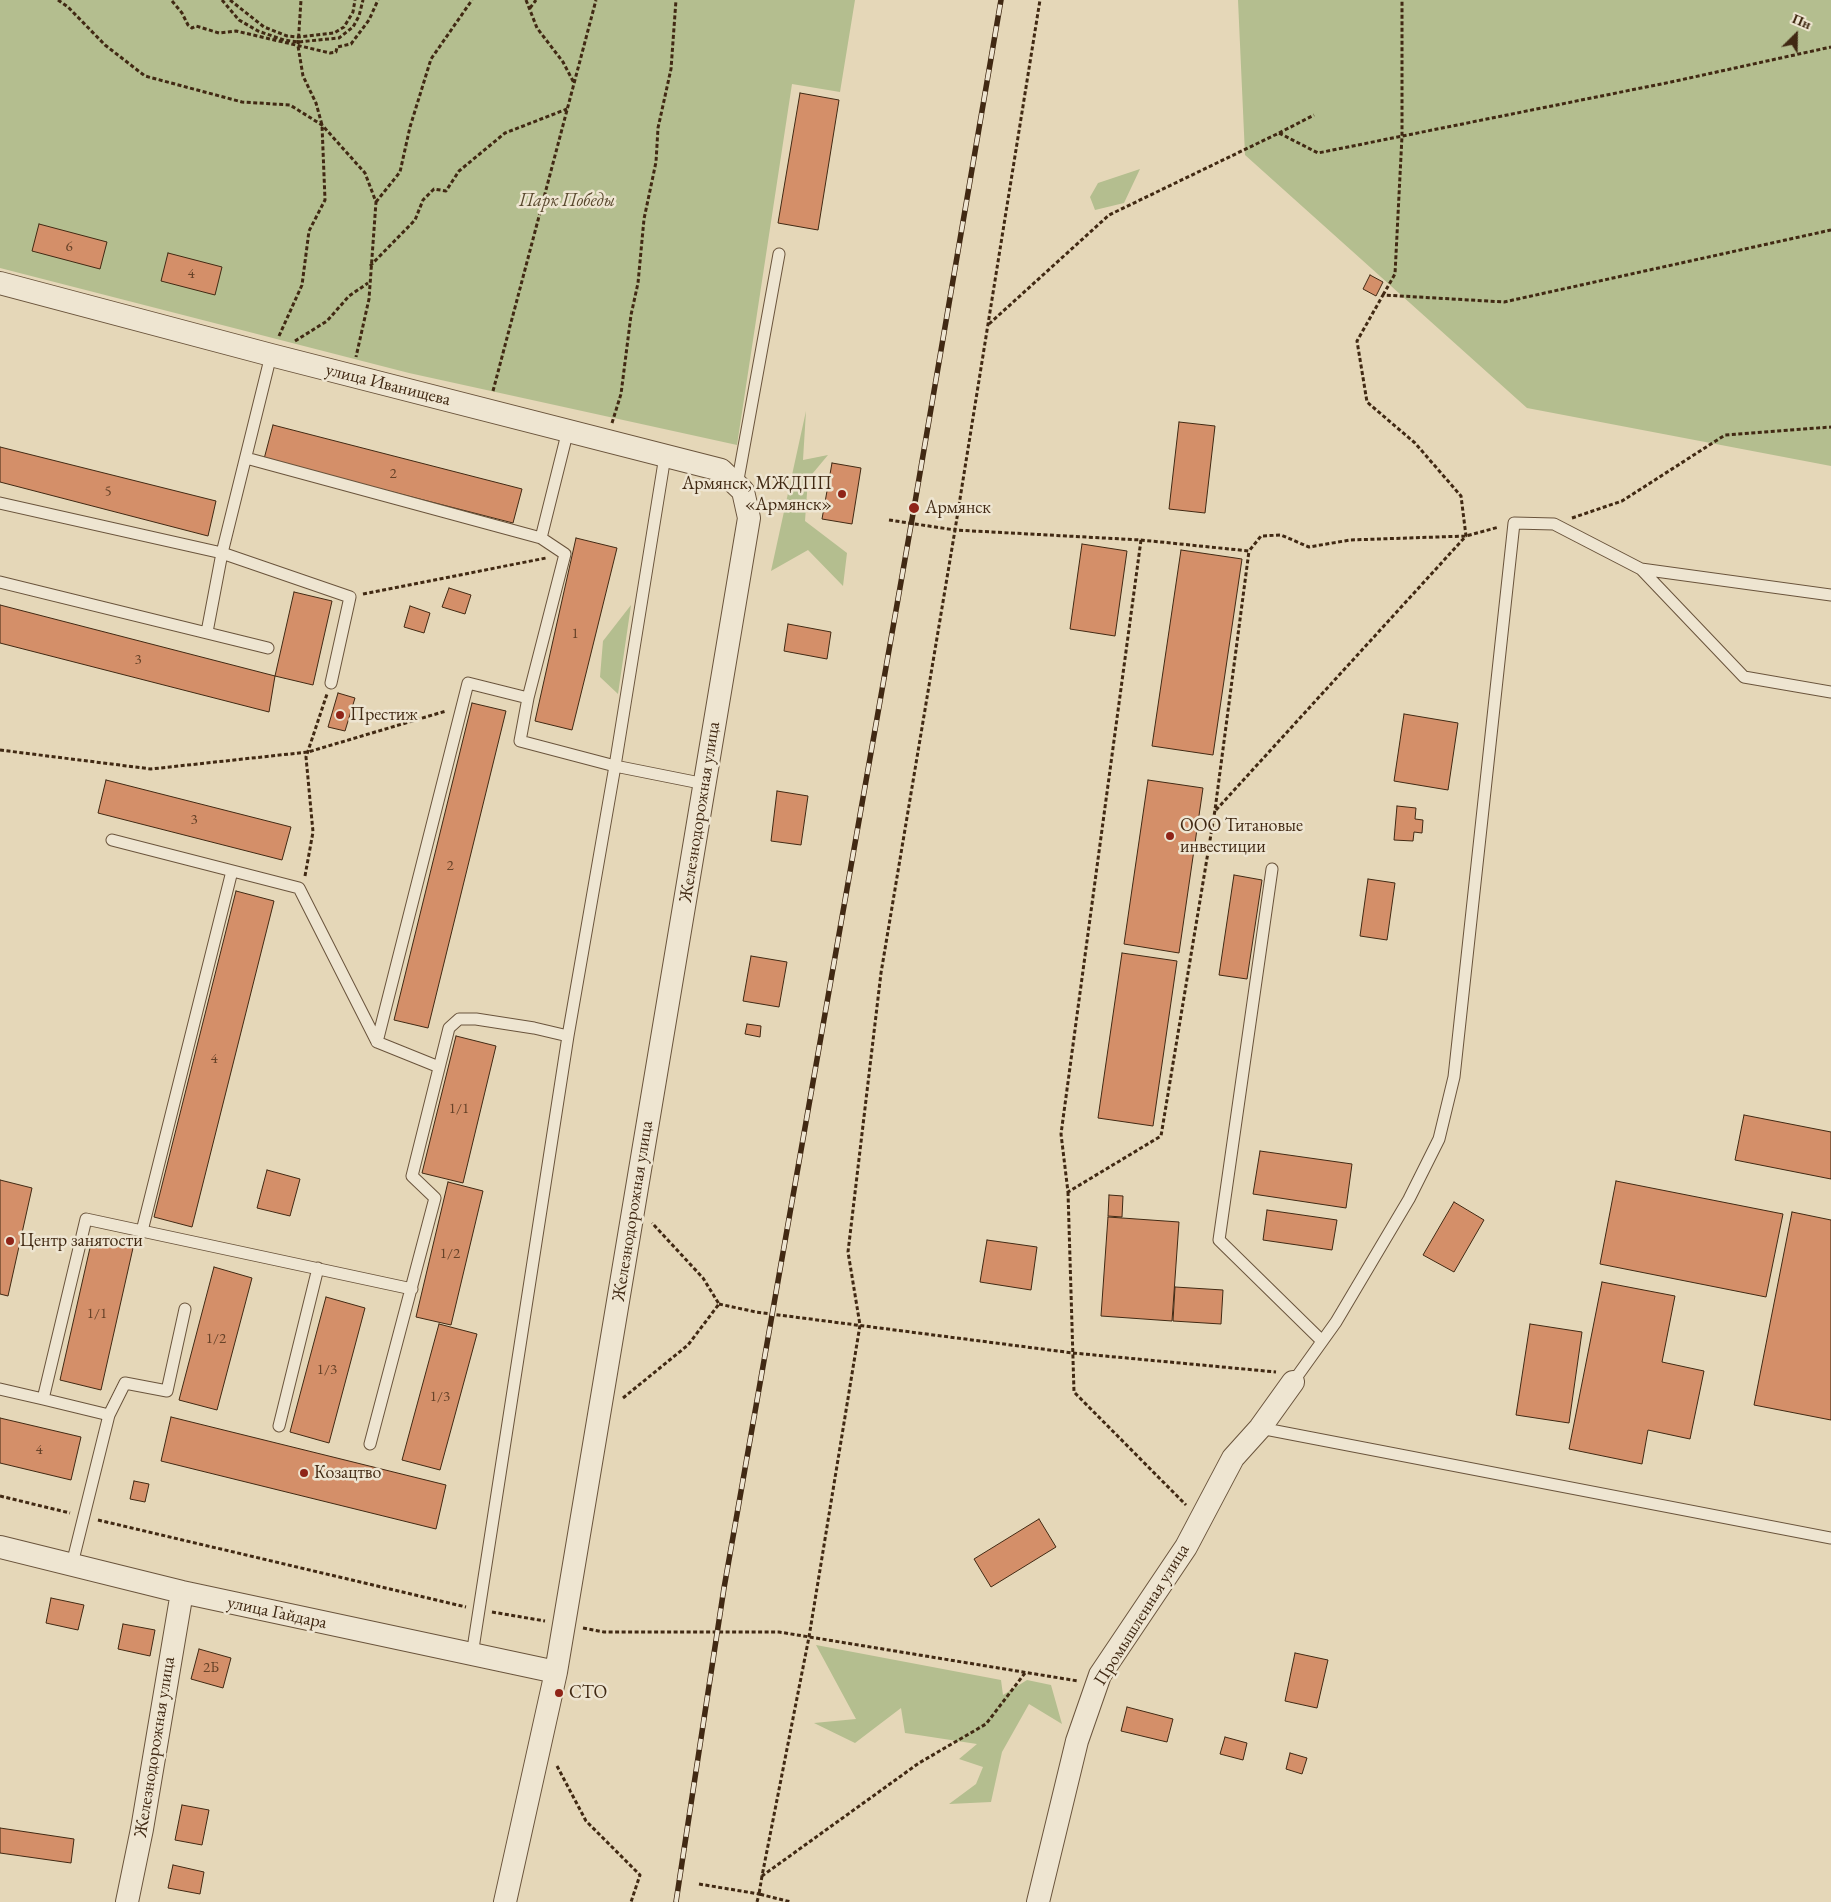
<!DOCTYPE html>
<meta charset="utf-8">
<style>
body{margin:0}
#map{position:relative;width:1831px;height:1902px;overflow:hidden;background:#e5d7b8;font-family:"EB Garamond",serif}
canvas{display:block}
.north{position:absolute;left:1771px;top:10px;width:50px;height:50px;-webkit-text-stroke:4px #eee5d1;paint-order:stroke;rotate:23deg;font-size:14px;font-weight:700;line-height:20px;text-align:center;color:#412913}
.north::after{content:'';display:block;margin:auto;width:18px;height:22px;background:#412913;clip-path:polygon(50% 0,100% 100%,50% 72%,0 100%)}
</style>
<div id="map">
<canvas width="1831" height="1902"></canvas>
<div class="north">Пн</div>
</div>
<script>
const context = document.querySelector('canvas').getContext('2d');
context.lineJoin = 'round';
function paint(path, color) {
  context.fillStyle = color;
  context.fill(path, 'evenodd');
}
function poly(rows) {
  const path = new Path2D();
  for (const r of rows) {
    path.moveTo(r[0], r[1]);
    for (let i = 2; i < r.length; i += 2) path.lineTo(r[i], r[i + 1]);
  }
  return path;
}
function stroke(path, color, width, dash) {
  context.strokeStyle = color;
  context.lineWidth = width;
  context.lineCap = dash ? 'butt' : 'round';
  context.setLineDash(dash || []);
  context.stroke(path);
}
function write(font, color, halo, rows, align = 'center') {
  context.font = font + ' "EB Garamond",serif';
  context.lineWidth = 5;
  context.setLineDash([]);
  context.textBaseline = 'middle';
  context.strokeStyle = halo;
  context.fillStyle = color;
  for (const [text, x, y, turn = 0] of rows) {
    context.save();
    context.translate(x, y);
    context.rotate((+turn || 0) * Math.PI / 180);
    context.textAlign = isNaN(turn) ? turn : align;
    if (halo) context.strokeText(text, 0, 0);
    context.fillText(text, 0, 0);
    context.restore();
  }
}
paint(poly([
 [0,0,855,0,840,92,792,84,737,445,409,373,0,268],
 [1238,0,1831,0,1831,466,1527,408,1245,155],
 [1140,169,1124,203,1095,210,1090,197,1098,183],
 [806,411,803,460,828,455,808,479,805,521,847,553,843,586,808,550,771,571],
 [631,605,618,694,600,677,603,641],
 [816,1645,1001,1680,1003,1695,1027,1680,1051,1685,1062,1724,1029,1704,1002,1752,991,1802,949,1804,976,1784,983,1767,959,1759,977,1744,905,1733,901,1708,855,1743,814,1723,856,1719]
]), '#b4be8f');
const building = poly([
 [800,93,839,100,818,230,778,223,800,93],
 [39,224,107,242,100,269,32,251,39,224],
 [168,253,222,267,215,295,161,281,168,253],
 [1370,275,1383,282,1376,296,1363,289,1370,275],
 [1179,422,1215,426,1205,513,1169,509,1179,422],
 [273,425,522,489,513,523,264,459,273,425],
 [0,447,216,501,208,536,0,482,0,447],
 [832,463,861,468,852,524,822,519,832,463],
 [576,538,617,548,572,730,535,721,576,538],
 [1082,544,1127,551,1115,636,1070,629,1082,544],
 [1181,550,1242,559,1213,755,1152,746,1181,550],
 [449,588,471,595,465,614,442,607,449,588],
 [294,592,332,601,313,685,275,676,294,592],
 [0,605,275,676,269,712,0,643,0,605],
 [410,606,430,613,424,633,404,627,410,606],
 [788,624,831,632,827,659,784,651,788,624],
 [338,693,355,698,345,731,328,727,338,693],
 [472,703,506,711,428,1028,394,1020,472,703],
 [1404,714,1458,723,1448,790,1394,781,1404,714],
 [106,780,291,827,282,860,98,813,106,780],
 [1148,780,1203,788,1179,953,1124,944,1148,780],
 [777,791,808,796,801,845,771,841,777,791],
 [1397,806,1416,808,1415,819,1423,820,1422,833,1414,832,1413,841,1394,840,1397,806],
 [1234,875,1262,880,1247,979,1219,975,1234,875],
 [1368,879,1395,883,1387,940,1360,936,1368,879],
 [236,891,274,901,192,1227,154,1217,236,891],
 [1122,953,1177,961,1153,1126,1098,1118,1122,953],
 [751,956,787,962,779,1007,743,1001,751,956],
 [747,1024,761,1026,760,1037,745,1034,747,1024],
 [456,1036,496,1046,463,1183,422,1173,456,1036],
 [1744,1115,1831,1132,1831,1179,1735,1160,1744,1115],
 [1260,1151,1352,1164,1346,1208,1253,1194,1260,1151],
 [267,1170,300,1179,290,1216,257,1208,267,1170],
 [0,1180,32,1188,8,1296,0,1294,0,1180],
 [1616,1181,1783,1214,1766,1297,1600,1264,1616,1181],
 [448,1182,483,1191,451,1325,416,1317,448,1182],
 [1109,1195,1123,1196,1122,1217,1108,1216,1109,1195],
 [1454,1202,1484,1220,1454,1272,1423,1255,1454,1202],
 [1267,1210,1337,1220,1332,1250,1263,1240,1267,1210],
 [1792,1212,1831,1220,1831,1420,1754,1405,1792,1212],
 [1108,1217,1179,1222,1172,1321,1101,1316,1108,1217],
 [92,1239,133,1248,101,1390,60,1380,92,1239],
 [987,1240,1037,1247,1031,1290,980,1282,987,1240],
 [214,1267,252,1278,217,1410,179,1400,214,1267],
 [1602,1282,1675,1296,1662,1362,1704,1371,1690,1439,1648,1430,1642,1464,1569,1449,1602,1282],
 [1175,1287,1223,1290,1221,1324,1173,1321,1175,1287],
 [326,1297,365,1308,329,1443,290,1432,326,1297],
 [439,1324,477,1334,440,1470,402,1460,439,1324],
 [1530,1324,1582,1332,1569,1423,1516,1415,1530,1324],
 [171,1417,446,1485,436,1529,161,1461,171,1417],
 [0,1418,81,1437,71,1480,0,1463,0,1418],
 [134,1481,149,1484,145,1502,130,1499,134,1481],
 [1039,1519,1056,1547,991,1587,974,1559,1039,1519],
 [51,1598,84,1605,78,1630,46,1623,51,1598],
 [123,1624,155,1630,150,1656,118,1649,123,1624],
 [199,1649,231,1658,223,1688,191,1679,199,1649],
 [1295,1653,1328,1660,1317,1708,1285,1701,1295,1653],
 [1127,1707,1173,1719,1167,1742,1121,1731,1127,1707],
 [1225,1737,1247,1743,1243,1760,1220,1754,1225,1737],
 [1290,1753,1307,1758,1302,1774,1286,1769,1290,1753],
 [182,1805,209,1810,202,1845,175,1840,182,1805],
 [0,1828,74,1839,71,1863,0,1853,0,1828],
 [173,1865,204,1872,200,1894,168,1888,173,1865]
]);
paint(building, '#d48f69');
stroke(building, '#412913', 1);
const service = poly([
 [568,430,541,538,565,554,528,698,520,741,615,766,705,784],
 [246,458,541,538],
 [737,485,779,254],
 [0,503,222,553,350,597,331,683],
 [1641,569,1744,677,1831,692],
 [0,582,268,648],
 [207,632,222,553,271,355],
 [112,840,299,888,377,1042],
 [1272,869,1219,1240,1322,1341],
 [439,1067,377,1042,468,683,528,698],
 [142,1231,232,871],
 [1293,1382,1336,1322,1409,1199,1439,1139,1454,1077,1514,523,1554,524,1641,569,1831,595],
 [0,1389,43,1399],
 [109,1415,125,1383,167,1391,185,1309],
 [279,1426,318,1268],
 [1260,1428,1831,1538],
 [370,1444,435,1198,412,1176,449,1028,459,1019,476,1019,534,1028,568,1036],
 [72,1564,109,1415,43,1399,86,1219,412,1289],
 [472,1655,568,1036,615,766,665,456]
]);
const minor = poly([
 [0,283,271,355,721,470,743,491,749,518,556,1672,505,1902],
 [0,1547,182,1592,556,1672],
 [127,1902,142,1829,182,1592],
 [1038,1902,1077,1741,1100,1675,1186,1547,1233,1458,1260,1428,1293,1382]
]);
stroke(service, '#6a543c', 13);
stroke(minor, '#6a543c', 24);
stroke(poly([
 [58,0,68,7,105,45,145,76,242,102,290,105,322,125,365,173,376,202,369,299,356,357],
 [222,0,239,20,258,31,284,40,298,42,339,38,353,27,359,16,363,0],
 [230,0,264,27,287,36,298,37,334,33,344,27,353,12,355,0],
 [526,0,537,28,563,62,574,83],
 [172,1,182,13,188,25,192,28,196,26,219,33,236,31,330,53,336,52,337,47,351,44,369,20,378,0],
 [530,8,536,0],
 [1279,133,1314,115],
 [376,202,400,172,410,127,431,59,472,0],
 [370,266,415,220,423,200,434,189,446,191,459,171,505,133,567,109],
 [1383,295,1395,274,1402,136,1402,0],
 [989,324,1109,215,1279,133,1318,153,1671,82,1831,47],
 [279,336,302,285,309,231,325,200,322,125,316,103,303,76,298,46,301,0],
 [295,341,327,321,349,296,368,283],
 [493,391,596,0],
 [612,423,621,394,631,315,638,283,644,219,656,162,658,128,671,69,676,0],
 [1572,518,1622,501,1725,435,1831,427],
 [889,520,955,530,1040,0],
 [1141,540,1061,1134,1068,1192,1161,1136,1215,810,1249,551],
 [363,594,546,558],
 [0,750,151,769,308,752,446,711],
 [1216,810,1466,536,1461,496,1415,443,1367,402,1357,341,1383,295,1504,302,1831,230],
 [305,876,313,832,306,757,327,694],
 [1068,1192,1074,1392,1186,1505],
 [719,1304,756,1312,1073,1353,1276,1372],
 [623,1398,688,1345,719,1304,703,1278,652,1223],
 [0,1496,70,1513],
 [98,1520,466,1607],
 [492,1612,545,1621],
 [583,1628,604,1632,779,1632,1078,1681],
 [1025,1673,986,1724,919,1763,762,1876,809,1637,860,1325,848,1252,881,973,955,530,1141,540,1249,551,1261,536,1281,535,1309,547,1350,540,1466,536,1499,527],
 [557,1766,586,1821,640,1875,631,1902],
 [762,1876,759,1894,791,1902],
 [699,1884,759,1894,757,1902]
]), '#412913', 3, [4, 2.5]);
stroke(service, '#eee5d1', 11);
stroke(minor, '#eee5d1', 22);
const rail = poly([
 [676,1902,724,1588,914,508,1001,0]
]);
stroke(rail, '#412913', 5.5);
stroke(rail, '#eee5d1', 4, [11]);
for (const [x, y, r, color] of [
 [842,494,5,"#8f2418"],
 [914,508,6,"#8f2418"],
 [340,715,5,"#8f2418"],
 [1170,836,5,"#8f2418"],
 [10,1241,5,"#8f2418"],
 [304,1473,5,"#8f2418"],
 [559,1693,5,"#8f2418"]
]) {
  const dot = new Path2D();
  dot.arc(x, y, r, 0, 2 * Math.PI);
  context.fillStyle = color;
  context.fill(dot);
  stroke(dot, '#eee5d1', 2);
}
write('15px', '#664228', null, [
 ["6",69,247],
 ["4",191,274],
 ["2",393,474],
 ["5",108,492],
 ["1",575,634],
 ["3",138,660],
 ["3",194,820],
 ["2",450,866],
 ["4",214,1059],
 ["1/1",459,1109],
 ["1/2",450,1254],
 ["1/1",97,1314],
 ["1/2",216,1339],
 ["1/3",327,1370],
 ["1/3",440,1397],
 ["4",39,1450],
 ["2Б",211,1668]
]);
write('italic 18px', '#58472c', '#eee5d1', [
 ["Парк Победы",567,201]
]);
write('18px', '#412913', '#eee5d1', [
 ["улица Иванищева",388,385,14],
 ["Железнодорожная улица",700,812,-81],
 ["Железнодорожная улица",633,1211,-81],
 ["улица Гайдара",277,1613,12],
 ["Промышленная улица",1142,1615,-58],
 ["Железнодорожная улица",155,1747,-81]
]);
write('18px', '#412913', '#eee5d1', [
 ["Армянск, МЖДПП",832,484,"right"],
 ["«Армянск»",832,505,"right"],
 ["Армянск",925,508],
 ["Престиж",350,715],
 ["ООО Титановые",1180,826],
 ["инвестиции",1180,847],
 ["Центр занятости",20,1241],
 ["Козацтво",314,1473],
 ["СТО",569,1693]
], 'left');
</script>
